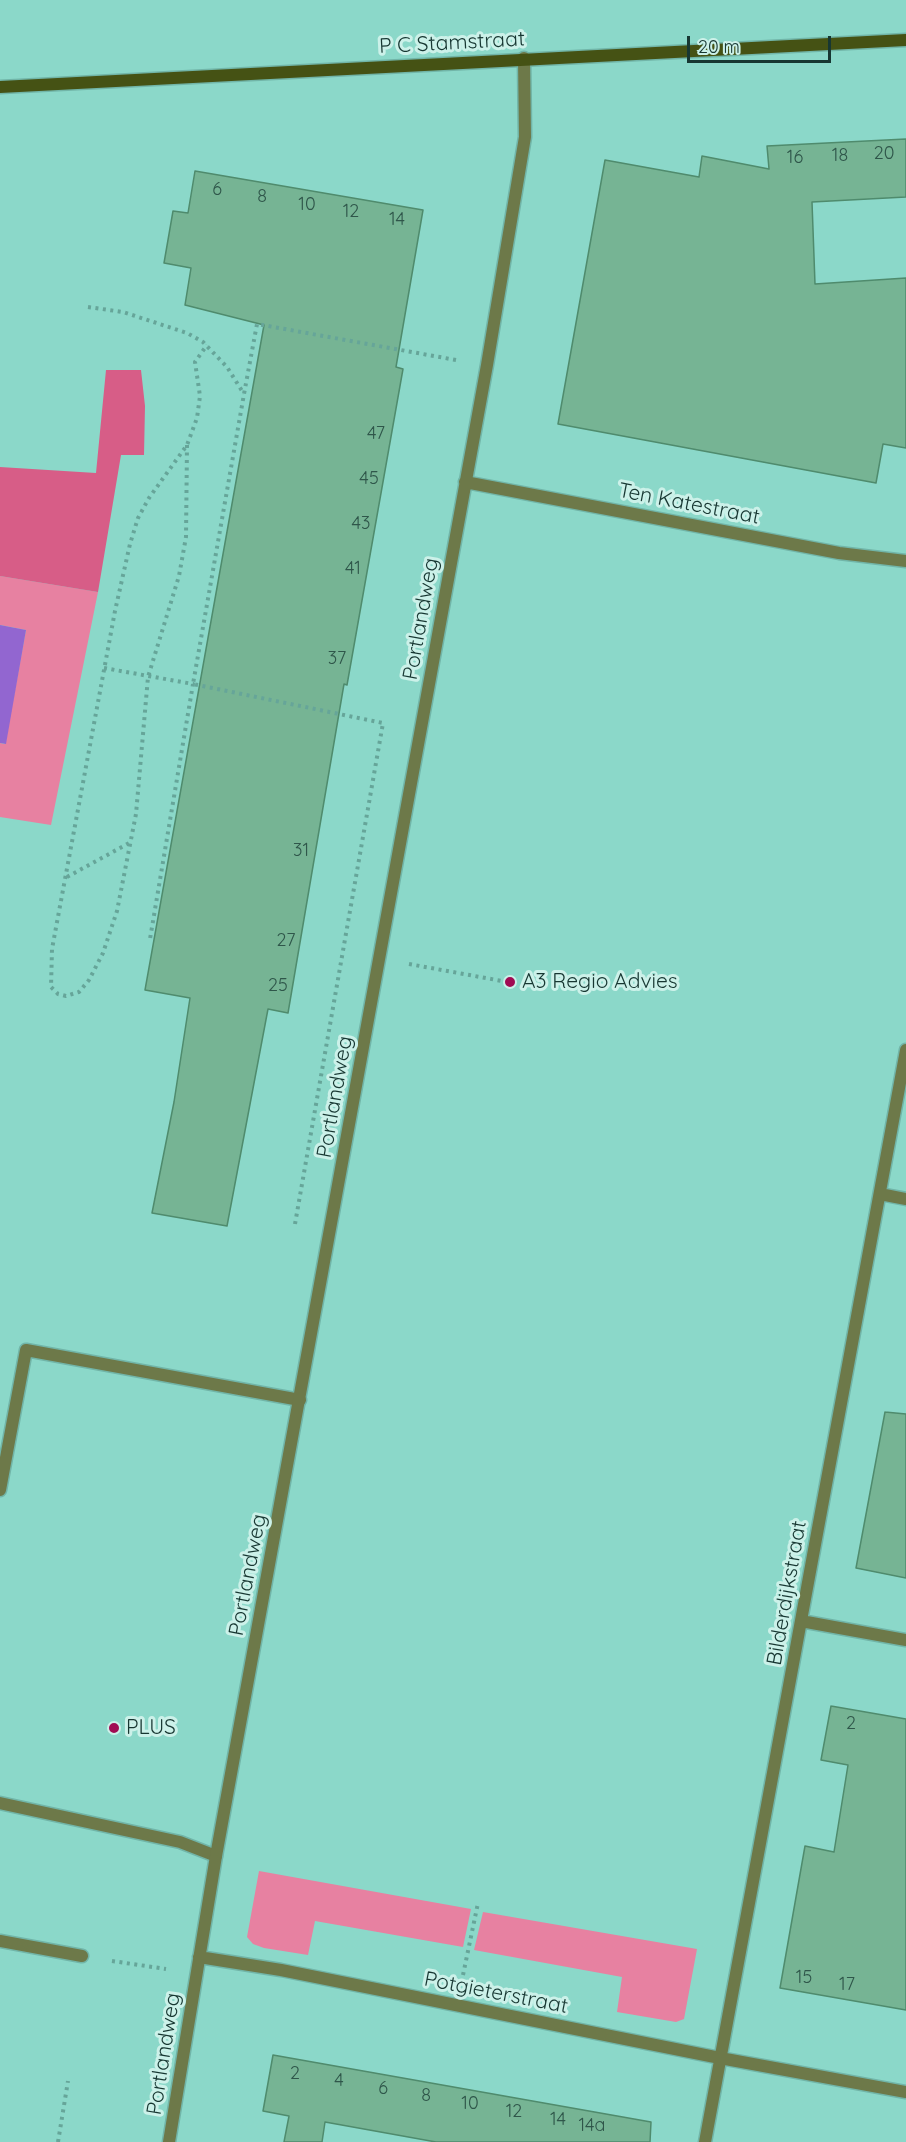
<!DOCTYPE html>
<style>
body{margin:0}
#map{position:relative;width:906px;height:2142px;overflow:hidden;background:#8bd8c9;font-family:Quicksand,sans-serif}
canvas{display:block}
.scale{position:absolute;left:687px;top:36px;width:144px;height:27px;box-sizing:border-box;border:3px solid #173732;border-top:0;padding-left:8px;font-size:18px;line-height:21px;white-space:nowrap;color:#173732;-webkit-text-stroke:4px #ccf1e9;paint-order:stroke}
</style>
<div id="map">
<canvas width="906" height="2142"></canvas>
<div class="scale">20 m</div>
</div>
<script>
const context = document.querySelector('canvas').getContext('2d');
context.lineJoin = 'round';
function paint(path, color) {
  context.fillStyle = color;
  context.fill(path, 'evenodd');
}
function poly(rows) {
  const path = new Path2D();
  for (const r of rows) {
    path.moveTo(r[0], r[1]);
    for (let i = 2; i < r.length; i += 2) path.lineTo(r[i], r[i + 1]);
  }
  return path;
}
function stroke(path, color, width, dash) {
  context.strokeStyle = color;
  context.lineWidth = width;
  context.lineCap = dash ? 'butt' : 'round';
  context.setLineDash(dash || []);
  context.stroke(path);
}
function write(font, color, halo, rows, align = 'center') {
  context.font = font + ' Quicksand,sans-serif';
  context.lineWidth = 6;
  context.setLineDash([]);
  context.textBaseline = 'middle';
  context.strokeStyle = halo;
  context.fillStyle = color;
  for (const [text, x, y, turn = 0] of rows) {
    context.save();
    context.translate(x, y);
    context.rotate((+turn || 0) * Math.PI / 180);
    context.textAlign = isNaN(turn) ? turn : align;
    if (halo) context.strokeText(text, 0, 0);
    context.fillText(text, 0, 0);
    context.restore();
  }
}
paint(poly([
 [0,576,98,592,51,825,0,817,0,743,5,744,26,630,0,625],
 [259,1871,471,1909,463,1947,315,1921,308,1955,264,1948,253,1944,247,1937],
 [483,1912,697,1949,684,2019,676,2022,617,2012,622,1977,474,1950]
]), '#e781a1');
paint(poly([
 [106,370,141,370,145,406,144,455,121,455,98,592,0,576,0,467,96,473]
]), '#d75d87');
paint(poly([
 [0,625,26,630,6,744,0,743]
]), '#9266d0');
const building = poly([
 [906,139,906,197,812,202,815,284,906,278,906,448,883,444,876,483,558,424,605,160,699,177,702,156,769,169,767,146,906,139],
 [195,171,423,210,396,367,403,369,347,685,344,684,288,1013,268,1009,227,1226,152,1213,174,1102,190,998,145,990,264,325,185,305,191,268,164,263,173,211,188,213,195,171],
 [885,1412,906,1414,906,1578,856,1568,885,1412],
 [831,1706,906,1719,906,2010,780,1988,805,1846,834,1852,848,1765,821,1760,831,1706],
 [273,2055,651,2122,650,2142,436,2142,325,2122,322,2142,284,2142,289,2116,263,2111,273,2055]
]);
paint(building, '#76b494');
stroke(building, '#4f8b6d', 1.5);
const lane = poly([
 [0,1490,26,1350,300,1400],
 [0,1803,180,1842,216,1856]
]);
const street = poly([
 [465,482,839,553,906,561],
 [880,1194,906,1199],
 [801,1621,906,1640],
 [0,1941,82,1956],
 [199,1957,281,1970,720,2058,906,2092],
 [169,2142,216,1856,487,365,525,137,524,58],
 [705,2142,906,1050]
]);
const secondary = poly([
 [0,87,906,40]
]);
stroke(lane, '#71b5a8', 15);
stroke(street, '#71b5a8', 15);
stroke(secondary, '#71b5a8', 15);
stroke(poly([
 [88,307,123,312,187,333,203,342,227,367,244,394],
 [187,445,186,537,179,576,148,677,136,814,117,911,103,953,89,980,79,992,66,996,58,994,51,987,52,949,115,611,130,544,138,518,149,498,187,445,197,418,200,396,195,362,207,345],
 [104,668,193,684,150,939],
 [67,877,131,842],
 [409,964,502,981],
 [295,1224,383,723,193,684,244,394,257,324,456,360],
 [112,1961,166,1969],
 [463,1975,478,1903],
 [58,2142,68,2081]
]), '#66a599', 4, [3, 4.5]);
stroke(lane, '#6d7949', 12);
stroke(street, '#6d7949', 12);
stroke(secondary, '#455214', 12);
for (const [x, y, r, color] of [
 [510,982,6,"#a00c53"],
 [114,1728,6,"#a00c53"]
]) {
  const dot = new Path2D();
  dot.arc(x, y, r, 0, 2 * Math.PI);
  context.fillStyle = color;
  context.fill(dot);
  stroke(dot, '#ccf1e9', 2);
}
write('18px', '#2f564a', null, [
 ["20",884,154],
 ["18",840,156],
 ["16",795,158],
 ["6",217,190],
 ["8",262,197],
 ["10",307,205],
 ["12",351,212],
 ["14",397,220],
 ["47",376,434],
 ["45",369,479],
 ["43",361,524],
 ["41",353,569],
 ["37",337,659],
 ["31",301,851],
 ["27",286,941],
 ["25",278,986],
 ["2",851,1724],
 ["15",804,1978],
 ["17",847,1985],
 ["2",295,2074],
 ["4",339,2081],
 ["6",383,2089],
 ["8",426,2096],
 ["10",470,2104],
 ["12",514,2112],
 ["14",558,2120],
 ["14a",592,2126]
]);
write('21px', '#173732', '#ccf1e9', [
 ["P C Stamstraat",452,43,-3],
 ["Ten Katestraat",689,504,11],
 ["Portlandweg",421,619,-80],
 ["Portlandweg",335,1097,-80],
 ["Portlandweg",248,1575,-79],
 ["Bilderdijkstraat",787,1593,-80],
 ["Potgieterstraat",496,1993,11],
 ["Portlandweg",164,2054,-81]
]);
write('21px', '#173732', '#ccf1e9', [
 ["A3 Regio Advies",522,982],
 ["PLUS",126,1728]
], 'left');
</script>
